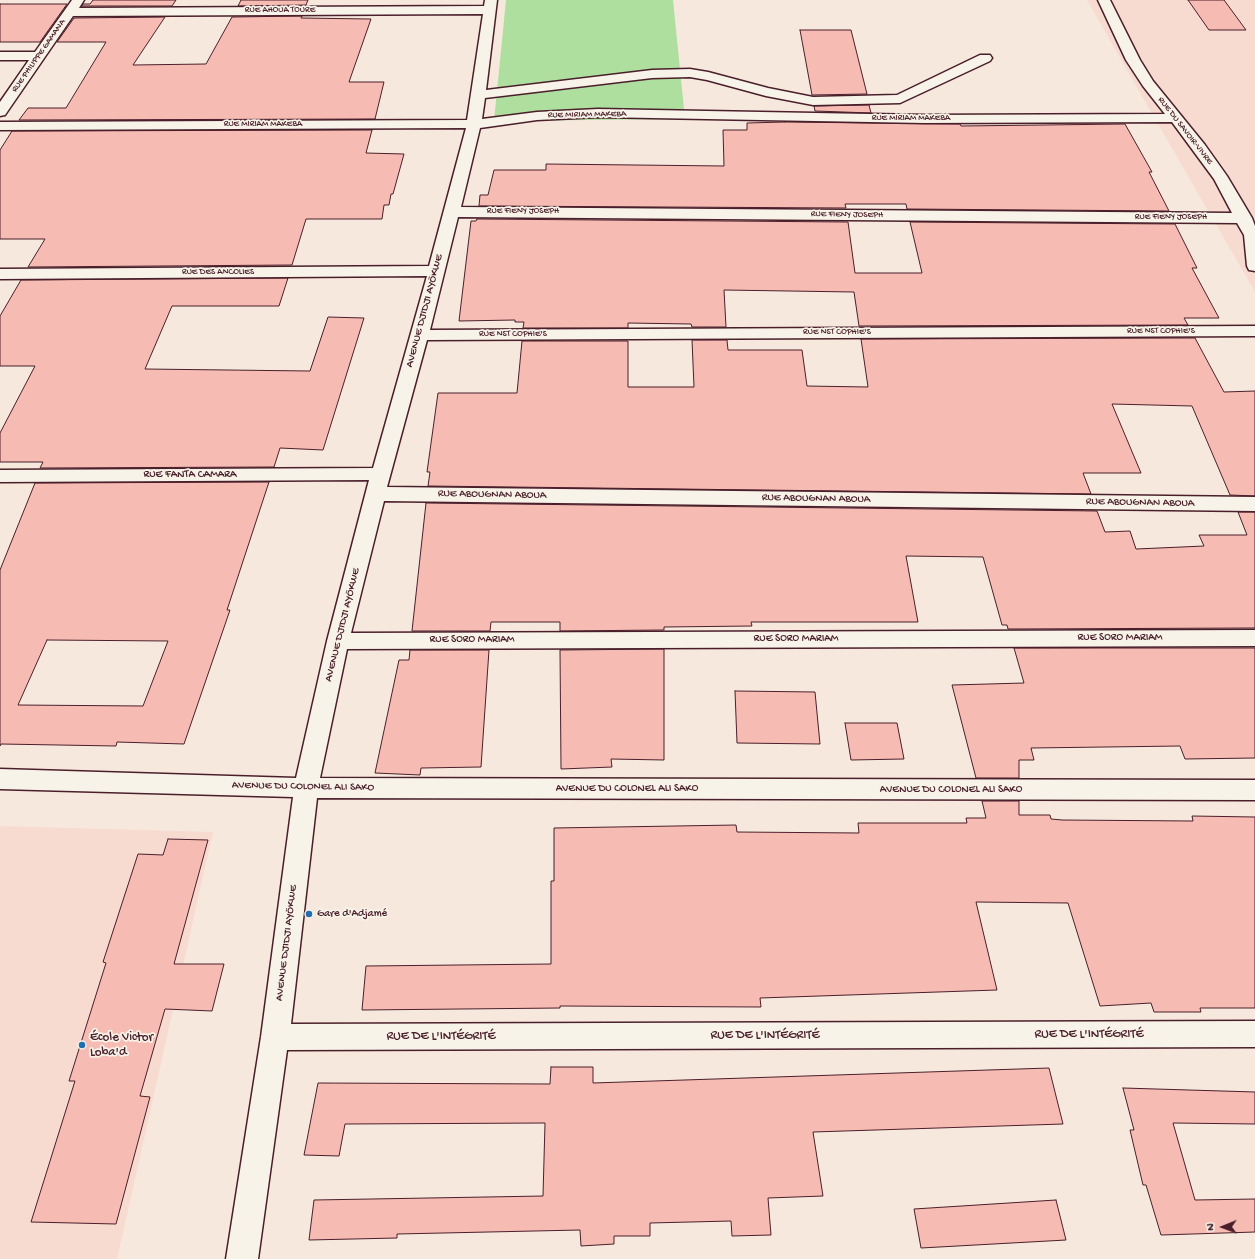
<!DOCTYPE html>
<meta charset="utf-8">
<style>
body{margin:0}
#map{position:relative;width:1255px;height:1259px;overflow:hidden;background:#f7e8dd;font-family:"Gochi Hand",sans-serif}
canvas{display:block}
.north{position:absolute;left:1203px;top:1207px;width:40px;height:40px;-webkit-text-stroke:3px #f7f3e8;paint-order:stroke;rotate:269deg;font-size:11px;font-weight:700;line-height:16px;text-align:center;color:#4a1f2b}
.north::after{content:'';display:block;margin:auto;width:14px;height:18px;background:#4a1f2b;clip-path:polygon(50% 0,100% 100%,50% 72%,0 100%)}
</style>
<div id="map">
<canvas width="1255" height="1259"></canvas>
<div class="north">N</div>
</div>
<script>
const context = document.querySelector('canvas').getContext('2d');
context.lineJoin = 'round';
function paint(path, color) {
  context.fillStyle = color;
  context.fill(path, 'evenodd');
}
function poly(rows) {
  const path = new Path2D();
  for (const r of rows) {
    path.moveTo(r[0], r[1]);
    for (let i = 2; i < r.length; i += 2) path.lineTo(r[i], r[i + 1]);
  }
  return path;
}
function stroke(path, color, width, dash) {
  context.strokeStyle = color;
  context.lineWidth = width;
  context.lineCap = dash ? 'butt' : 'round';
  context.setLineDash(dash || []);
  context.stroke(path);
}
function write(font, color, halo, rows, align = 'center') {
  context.font = font + ' "Gochi Hand",sans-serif';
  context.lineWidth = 3.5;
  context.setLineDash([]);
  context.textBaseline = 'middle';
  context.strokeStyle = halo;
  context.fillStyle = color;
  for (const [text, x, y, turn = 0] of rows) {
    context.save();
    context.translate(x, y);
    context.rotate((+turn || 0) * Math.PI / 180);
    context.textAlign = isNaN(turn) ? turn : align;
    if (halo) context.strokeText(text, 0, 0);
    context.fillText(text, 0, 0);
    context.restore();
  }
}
paint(poly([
 [1087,0,1255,0,1255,292,1147,105],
 [0,826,213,832,117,1259,0,1259]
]), '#f7dad0');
paint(poly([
 [506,0,673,0,685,119,494,121]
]), '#aedf9f');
const building = poly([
 [93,0,176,0,172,6,82,6,83,4,90,4,93,0],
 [241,0,308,0,306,5,238,6,241,0],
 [1188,0,1224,0,1246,30,1209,30,1188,0],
 [0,4,67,4,40,42,0,42,0,4],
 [302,16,301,18,371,19,349,82,384,82,375,119,19,120,28,108,66,108,106,42,57,42,74,18,165,17,133,65,206,64,232,17,302,16],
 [800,30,851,30,867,94,812,95,800,30],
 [869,105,871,113,815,111,814,106,869,105],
 [785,122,960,124,961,126,1125,124,1152,172,1149,172,1169,211,907,209,906,204,845,204,846,208,479,206,480,195,488,195,494,170,546,170,546,164,724,166,723,130,747,130,747,123,785,122],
 [372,130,366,153,404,154,393,194,391,194,389,205,384,205,382,219,306,219,292,265,28,267,45,239,0,239,0,150,12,131,372,130],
 [477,219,848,222,855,273,922,273,910,222,1175,224,1197,268,1192,268,1219,318,1184,318,1188,325,859,326,854,292,724,290,726,327,692,327,691,324,628,323,628,328,523,328,524,322,515,322,515,320,459,321,471,221,476,221,477,219],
 [288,278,279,306,172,306,145,369,310,371,328,317,364,318,323,450,280,448,274,467,40,468,43,462,0,462,0,433,35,366,0,366,0,316,21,280,288,278],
 [1195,338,1224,392,1255,391,1255,496,1230,495,1192,406,1112,404,1141,473,1083,473,1091,494,428,486,430,472,427,472,438,393,517,393,522,341,628,341,628,387,694,387,692,340,727,340,728,350,802,350,807,386,868,387,861,339,1195,338],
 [269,482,227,610,230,610,184,744,117,742,116,746,1,744,0,746,0,570,35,483,269,482],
 [47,640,168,641,143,706,18,705,47,640],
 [426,503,1097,511,1105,532,1130,531,1136,549,1204,546,1199,535,1247,535,1238,512,1255,512,1255,628,1008,629,1007,625,1002,625,983,557,906,556,918,622,751,622,752,626,664,627,664,630,560,631,560,622,491,622,490,631,412,631,426,503],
 [1014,648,1255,648,1255,758,1185,759,1180,746,1031,748,1034,760,1019,760,1019,778,976,778,952,685,1024,683,1014,648],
 [664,649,664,760,611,759,612,767,561,769,560,650,664,649],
 [410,650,489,650,481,767,421,768,420,775,375,773,399,660,409,660,410,650],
 [735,691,815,692,820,744,737,743,735,691],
 [845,723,897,723,904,759,851,760,845,723],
 [982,801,1019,801,1019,815,1050,815,1051,819,1062,820,1193,821,1192,816,1255,817,1255,1008,1200,1008,1201,1012,1154,1012,1151,1003,1100,1006,1068,903,976,902,997,990,760,998,761,1007,560,1006,560,1008,362,1010,366,966,551,964,551,881,554,881,554,828,736,825,737,832,859,833,858,823,967,823,966,818,986,818,982,801],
 [168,839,208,840,174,964,224,964,212,1011,165,1009,140,1096,150,1097,116,1224,31,1222,75,1081,69,1081,106,963,103,962,138,854,163,855,168,839],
 [551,1067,593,1067,593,1083,1049,1068,1063,1124,813,1132,823,1196,768,1198,771,1235,732,1236,731,1221,650,1223,650,1236,614,1236,614,1244,581,1246,580,1230,397,1234,397,1238,309,1240,314,1200,543,1196,545,1123,345,1124,339,1156,304,1155,318,1083,550,1084,551,1067],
 [1123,1088,1255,1092,1255,1124,1173,1123,1195,1200,1255,1199,1255,1232,1161,1235,1146,1185,1143,1185,1130,1130,1134,1130,1123,1088],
 [1056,1200,1066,1240,921,1248,914,1209,1056,1200]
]);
paint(building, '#f6bbb2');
stroke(building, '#4a1f2b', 1);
const minor = poly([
 [72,0,84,0,79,8,484,6,485,0,497,0,486,90,652,70,690,69,708,72,768,88,813,97,897,95,980,55,990,55,992,58,990,61,900,103,813,105,766,96,707,80,690,77,652,78,485,98,482,119,537,112,598,109,924,115,1165,114,1143,86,1126,60,1098,0,1110,0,1140,60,1153,81,1205,145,1227,176,1252,218,1255,226,1255,271,1249,270,1247,266,1244,235,1237,223,458,217,430,330,1255,326,1255,336,427,340,387,487,1255,497,1255,511,384,501,351,633,1255,630,1255,646,347,649,320,778,1255,780,1255,800,317,798,291,1024,1255,1021,1255,1047,287,1050,258,1259,226,1259,261,1037,293,797,0,789,0,769,296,778,327,641,369,480,0,482,0,470,373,468,427,276,0,279,0,269,429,266,466,128,0,130,0,122,467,120,483,14,73,16,5,115,0,116,0,102,29,60,0,60,0,52,35,52,72,0],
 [598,117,924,123,1172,122,1214,179,1232,213,461,207,480,128,537,120,598,117]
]);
stroke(minor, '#4a1f2b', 3);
paint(minor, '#f7f3e8');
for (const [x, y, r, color] of [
 [309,914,4,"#1f6fb2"],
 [82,1045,4,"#1f6fb2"]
]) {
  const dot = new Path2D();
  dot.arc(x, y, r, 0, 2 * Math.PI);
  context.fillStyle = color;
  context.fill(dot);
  stroke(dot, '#f7f3e8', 1.5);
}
write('9px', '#4a1f2b', '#f7f3e8', [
 ["RUE AHOUA TOURE",280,11],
 ["RUE PHILIPPE GAMANA",39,56,-55],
 ["RUE MIRIAM MAKEBA",587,115,-1],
 ["RUE MIRIAM MAKEBA",911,119],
 ["RUE MIRIAM MAKEBA",263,125],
 ["RUE DU SAVOIR-VIVRE",1185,131,52],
 ["RUE FIENY JOSEPH",523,212],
 ["RUE FIENY JOSEPH",847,215,1],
 ["RUE FIENY JOSEPH",1171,218],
 ["RUE DES ANCOLIES",218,273],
 ["RUE NST COPHIE'S",1161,332],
 ["RUE NST COPHIE'S",837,333],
 ["RUE NST COPHIE'S",513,335]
]);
write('11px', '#4a1f2b', '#f7f3e8', [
 ["AVENUE DJIDJI AYÖKWE",425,311,-75],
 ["RUE FANTA CAMARA",190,475],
 ["RUE ABOUGNAN ABOUA",492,495,1],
 ["RUE ABOUGNAN ABOUA",816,499,1],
 ["RUE ABOUGNAN ABOUA",1140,503,1],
 ["AVENUE DJIDJI AYÖKWE",343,625,-76],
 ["RUE SORO MARIAM",1120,638],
 ["RUE SORO MARIAM",796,639],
 ["RUE SORO MARIAM",472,640],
 ["AVENUE DU COLONEL ALI SAKO",303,787,1],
 ["AVENUE DU COLONEL ALI SAKO",627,789],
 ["AVENUE DU COLONEL ALI SAKO",951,790],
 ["AVENUE DJIDJI AYÖKWE",287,943,-83]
]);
write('11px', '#4a1f2b', '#f7f3e8', [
 ["Gare d'Adjamé",317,914]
], 'left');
write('13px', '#4a1f2b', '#f7f3e8', [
 ["RUE DE L'INTÉGRITÉ",1089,1035],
 ["RUE DE L'INTÉGRITÉ",765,1036],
 ["RUE DE L'INTÉGRITÉ",441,1037]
]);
write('13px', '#4a1f2b', '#f7f3e8', [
 ["École Victor",90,1038],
 ["Loba'd",90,1053]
], 'left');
</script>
